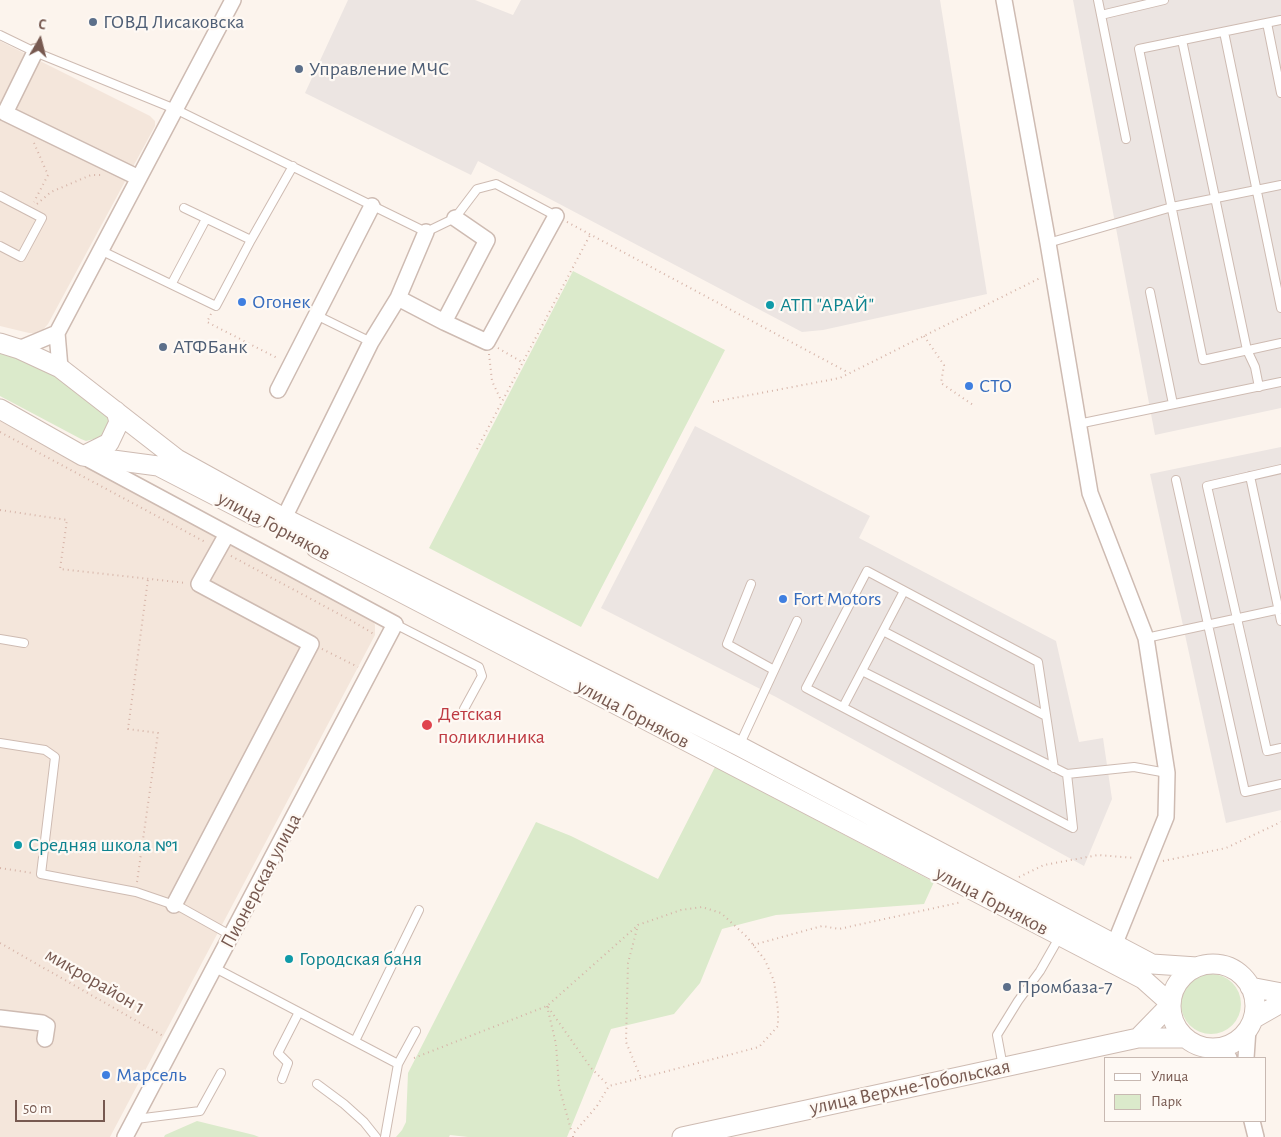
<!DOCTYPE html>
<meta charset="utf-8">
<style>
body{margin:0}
#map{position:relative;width:1281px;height:1137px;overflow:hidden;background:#fcf4ed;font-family:"Alegreya Sans",sans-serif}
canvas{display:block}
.legend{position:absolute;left:1104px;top:1057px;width:162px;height:65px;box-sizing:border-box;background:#fef9f4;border:1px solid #c8b9b2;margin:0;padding:6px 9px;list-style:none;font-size:15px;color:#775950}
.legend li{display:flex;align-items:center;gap:10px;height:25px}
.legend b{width:25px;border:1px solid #c8b9b2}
.north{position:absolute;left:15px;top:15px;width:50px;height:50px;-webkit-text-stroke:4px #fef9f4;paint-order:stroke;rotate:8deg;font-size:14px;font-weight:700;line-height:20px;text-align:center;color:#775950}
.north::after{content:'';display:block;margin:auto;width:18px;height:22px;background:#775950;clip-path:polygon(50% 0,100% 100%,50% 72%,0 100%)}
.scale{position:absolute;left:15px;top:1100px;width:90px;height:22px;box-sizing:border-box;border:2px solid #775950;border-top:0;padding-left:6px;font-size:15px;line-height:18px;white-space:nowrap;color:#775950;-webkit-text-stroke:4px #fef9f4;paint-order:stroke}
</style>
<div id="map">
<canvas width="1281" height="1137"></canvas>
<ul class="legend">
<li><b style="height:6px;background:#fff"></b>Улица</li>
<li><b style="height:14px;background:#dbeacb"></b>Парк</li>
</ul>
<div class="north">С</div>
<div class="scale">50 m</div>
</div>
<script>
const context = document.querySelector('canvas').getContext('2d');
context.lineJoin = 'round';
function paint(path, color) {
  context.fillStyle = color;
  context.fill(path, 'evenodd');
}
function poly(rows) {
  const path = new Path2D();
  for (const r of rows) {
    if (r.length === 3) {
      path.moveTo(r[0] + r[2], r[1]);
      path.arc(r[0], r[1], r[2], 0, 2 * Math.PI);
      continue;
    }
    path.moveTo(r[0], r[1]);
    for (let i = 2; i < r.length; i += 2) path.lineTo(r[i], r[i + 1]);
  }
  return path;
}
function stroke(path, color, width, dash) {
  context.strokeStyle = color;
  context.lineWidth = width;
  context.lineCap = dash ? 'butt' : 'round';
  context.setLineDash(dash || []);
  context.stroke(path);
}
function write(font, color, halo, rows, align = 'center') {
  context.font = font + ' "Alegreya Sans",sans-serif';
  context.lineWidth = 4.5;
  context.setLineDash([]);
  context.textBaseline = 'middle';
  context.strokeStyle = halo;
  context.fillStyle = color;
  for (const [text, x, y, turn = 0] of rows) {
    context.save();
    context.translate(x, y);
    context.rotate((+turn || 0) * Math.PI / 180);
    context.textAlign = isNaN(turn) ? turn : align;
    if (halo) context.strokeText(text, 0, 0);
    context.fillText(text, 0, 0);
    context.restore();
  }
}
paint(poly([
 [0,41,150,116,155,121,155,126,48,324,41,332,35,333,29,333,0,326],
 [0,419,371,616,375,625,375,635,110,1137,0,1137]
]), '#f4e6db');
paint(poly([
 [348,0,475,0,513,15,521,0,940,0,987,294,823,330,802,332,478,161,471,175,305,93],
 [1073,0,1281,0,1281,408,1155,435],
 [695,426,870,516,859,538,1056,641,1079,742,1103,738,1112,799,1084,866,776,697,601,608],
 [1281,447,1281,810,1226,823,1150,474]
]), '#ece5e2');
paint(poly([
 [573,271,725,350,581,627,429,548],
 [0,346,34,359,107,413,108,422,102,437,86,441,81,439,0,396],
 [715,767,934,882,924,904,776,915,722,929,700,983,674,1014,611,1029,567,1137,468,1137,450,1135,449,1137,396,1137,402,1130,406,1122,408,1073,536,822,571,836,658,879],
 [1211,1004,30],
 [197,1121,254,1135,259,1137,164,1137,165,1135]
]), '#dbeacb');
const service = poly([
 [1098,0,1126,139],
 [1101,15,1164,0],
 [1281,20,1139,49,1203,360,1281,343],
 [1267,23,1281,93],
 [1224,32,1281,308],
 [0,35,35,52,175,109,426,232,455,218,477,189,496,184,556,216],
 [1182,40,1247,350,1255,367,1259,387],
 [0,196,42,218,21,257,0,246],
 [184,208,251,240],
 [1048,243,1172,207,1281,185],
 [100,250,216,306,251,240,293,166],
 [172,283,206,219],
 [1150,292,1173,404],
 [316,315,371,342],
 [1078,424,1281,382],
 [1281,469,1207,486,1267,751,1281,748],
 [1250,476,1281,621],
 [1176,480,1245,792,1281,784],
 [751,584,727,644,774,670],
 [395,624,479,667,482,676,464,709],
 [883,631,1046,716],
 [1146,638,1281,609],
 [0,639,24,643],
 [862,671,1067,774,1134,767,1167,773],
 [843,707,904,591],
 [0,743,45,750,55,757,41,874,136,892,180,907,232,936],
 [739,746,797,621],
 [1054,768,1038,662,867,571,806,688,1073,828,1067,774],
 [215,968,398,1064,385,1137],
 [355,1041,419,910],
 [398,1064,416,1031],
 [1003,1067,997,1035,1018,1001,1040,971,1060,936],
 [282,1079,288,1063,278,1053,299,1012],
 [317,1084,344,1104,364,1122,376,1137],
 [136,1119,200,1111,221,1073]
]);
const minor = poly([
 [1004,0,1048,243,1090,493,1146,638,1167,773,1166,817,1111,953],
 [35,52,5,113,139,178],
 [398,298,444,322,487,240,455,218],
 [444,322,487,342,556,216],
 [19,349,57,333],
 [60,368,57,333,233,0],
 [278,390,372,206],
 [90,460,395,624,125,1137],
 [284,518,371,342,398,298,426,232],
 [174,905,311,644,199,584,227,534],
 [0,1018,42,1023,47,1026,45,1039],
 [1222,1047,1229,1058],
 [1246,1058,1248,1029],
 [1252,1121,1256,1137]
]);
const tertiary = poly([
 [0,343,19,349,60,368,177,459,284,518,739,746,1152,964,1197,967],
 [0,409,83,456,109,443,119,422,116,411],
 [83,456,158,466,257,517],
 [316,548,1143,979,1171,1004,1138,1038],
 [1213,1006,42],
 [1250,987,1281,993],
 [1253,1019,1281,1003],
 [682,1137,1138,1038,1186,1038]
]);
stroke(service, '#cebbb2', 10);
stroke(minor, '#cebbb2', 18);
stroke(tertiary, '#cebbb2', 21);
stroke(poly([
 [34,143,48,175,34,202],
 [37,204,51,192,91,175,101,175],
 [567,222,849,373],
 [211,314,207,322,279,359],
 [924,336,944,365,941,383,973,405],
 [498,348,522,362],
 [489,354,492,381,501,400],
 [713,402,840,378,1040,278],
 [0,432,207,543],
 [477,449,590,235],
 [0,510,67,520,60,569,186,583],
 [231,556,352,621,374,634],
 [322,649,358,667],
 [1163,861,1226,848,1281,822],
 [0,868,32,873],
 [1019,877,1044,865,1098,855,1135,858],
 [137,882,158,733,128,729,148,579],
 [0,943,163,1036],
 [753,945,822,926,839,929,962,902],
 [547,1006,556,1044,559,1087,572,1133],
 [548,1007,591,1068,609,1086],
 [414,1058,547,1006,637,926],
 [573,1137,573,1134,597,1106,609,1086,641,1078,759,1047,778,1026,778,1010,774,981,765,960,747,937,721,913,702,907,681,910,638,925,628,963,626,1042,641,1078]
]), '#d6b4a8', 2, [1, 4]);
stroke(service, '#fff', 8);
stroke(minor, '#fff', 15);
stroke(tertiary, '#fff', 19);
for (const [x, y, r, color] of [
 [93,22,5,"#5c6f8a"],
 [299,69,5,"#5c6f8a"],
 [242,302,5,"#3f7fe0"],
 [770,305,5,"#0f9aa8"],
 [163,347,5,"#5c6f8a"],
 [969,386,5,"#3f7fe0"],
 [783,599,5,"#3f7fe0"],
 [427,725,6,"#e0444e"],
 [18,845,5,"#0f9aa8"],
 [289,959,5,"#0f9aa8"],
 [1007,987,5,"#5c6f8a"],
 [106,1075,5,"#3f7fe0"]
]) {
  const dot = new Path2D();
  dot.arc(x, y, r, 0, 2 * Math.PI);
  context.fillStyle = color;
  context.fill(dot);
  stroke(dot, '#fef9f4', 2);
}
write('20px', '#4e5e75', '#fef9f4', [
 ["ГОВД Лисаковска",103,22],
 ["Управление МЧС",309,69],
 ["АТФБанк",173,347],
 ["Промбаза-7",1017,987]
], 'left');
write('20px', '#366cbe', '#fef9f4', [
 ["Огонек",252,302],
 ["СТО",979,386],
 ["Fort Motors",793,599],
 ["Марсель",116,1075]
], 'left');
write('20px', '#0d838f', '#fef9f4', [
 ["АТП \"АРАЙ\"",780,305],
 ["Средняя школа №1",28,845],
 ["Городская баня",299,959]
], 'left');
write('20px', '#775950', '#fef9f4', [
 ["улица Горняков",274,526,28],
 ["улица Горняков",633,714,28],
 ["Пионерская улица",261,881,-62],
 ["улица Горняков",992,901,28],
 ["микрорайон 1",95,981,30],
 ["улица Верхне-Тобольская",910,1087,-12]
]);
write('20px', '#be3a42', '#fef9f4', [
 ["Детская",438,714],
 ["поликлиника",438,737]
], 'left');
</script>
